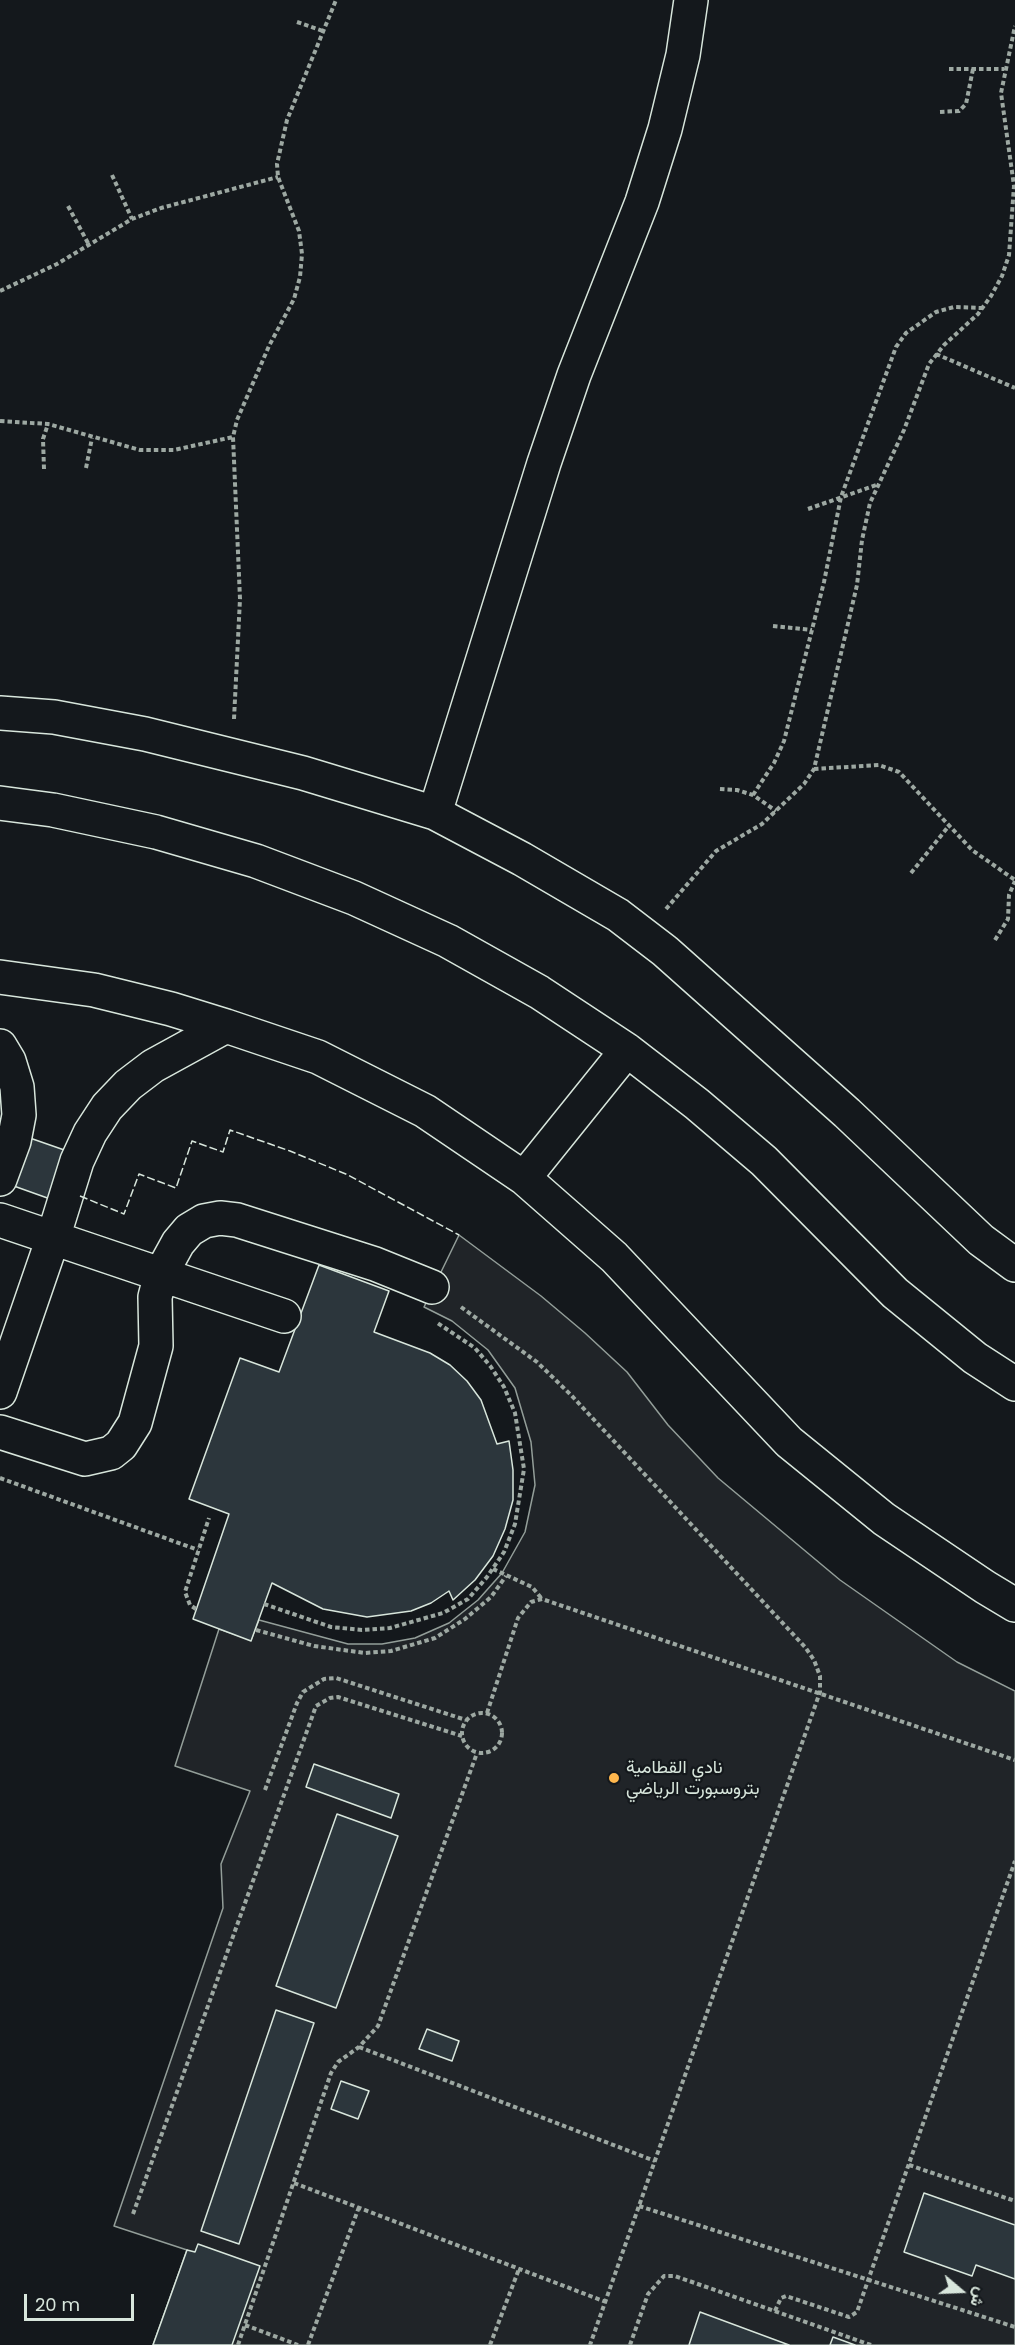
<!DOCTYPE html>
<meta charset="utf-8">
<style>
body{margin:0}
#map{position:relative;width:1015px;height:2345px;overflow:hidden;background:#14181c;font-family:Poppins,Vazirmatn,sans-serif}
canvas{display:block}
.north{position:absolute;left:931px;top:2261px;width:60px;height:60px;-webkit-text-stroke:4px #14181c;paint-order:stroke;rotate:109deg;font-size:16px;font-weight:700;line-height:24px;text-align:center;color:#d8e6dc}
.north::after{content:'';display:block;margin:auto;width:21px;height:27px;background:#d8e6dc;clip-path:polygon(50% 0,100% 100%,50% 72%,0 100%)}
.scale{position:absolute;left:24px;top:2294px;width:110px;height:27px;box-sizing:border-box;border:3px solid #d8e6dc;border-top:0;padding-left:8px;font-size:18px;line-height:21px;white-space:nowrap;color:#d8e6dc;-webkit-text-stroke:4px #14181c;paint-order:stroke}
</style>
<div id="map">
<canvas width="1015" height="2345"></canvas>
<div class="north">ش</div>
<div class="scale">20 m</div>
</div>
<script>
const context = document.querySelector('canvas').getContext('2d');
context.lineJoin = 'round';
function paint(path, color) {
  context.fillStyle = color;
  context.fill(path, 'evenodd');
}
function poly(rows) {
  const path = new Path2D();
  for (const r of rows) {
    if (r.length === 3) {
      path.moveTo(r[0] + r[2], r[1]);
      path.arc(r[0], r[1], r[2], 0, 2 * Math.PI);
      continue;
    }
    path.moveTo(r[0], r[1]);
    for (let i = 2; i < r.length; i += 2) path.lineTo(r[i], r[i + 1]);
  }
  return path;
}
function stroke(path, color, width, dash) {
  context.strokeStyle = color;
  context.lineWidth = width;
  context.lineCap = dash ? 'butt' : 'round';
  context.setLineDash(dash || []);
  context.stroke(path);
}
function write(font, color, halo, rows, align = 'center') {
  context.font = font + ' Poppins,Vazirmatn,sans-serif';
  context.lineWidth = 4.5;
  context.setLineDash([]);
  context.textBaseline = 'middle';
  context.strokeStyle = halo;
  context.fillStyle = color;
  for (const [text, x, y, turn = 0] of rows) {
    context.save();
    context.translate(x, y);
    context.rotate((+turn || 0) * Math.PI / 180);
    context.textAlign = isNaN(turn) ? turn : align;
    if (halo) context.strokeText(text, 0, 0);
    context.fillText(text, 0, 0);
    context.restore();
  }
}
const green = poly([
 [459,1235,541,1296,585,1333,627,1372,668,1425,718,1478,840,1580,957,1662,1015,1691,1015,2345,153,2345,187,2250,114,2226,223,1908,221,1864,250,1791,175,1766,219,1629,251,1640,259,1620,348,1644,382,1644,415,1638,449,1623,478,1600,502,1573,525,1532,535,1485,531,1442,515,1388,488,1350,452,1321,424,1307,459,1235]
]);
paint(green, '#202428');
stroke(green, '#939e99', 1.5);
const building = poly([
 [27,1137,70,1152,53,1200,11,1185,27,1137],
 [319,1265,389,1291,374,1332,430,1353,450,1365,467,1381,481,1400,497,1444,509,1441,513,1470,513,1500,505,1529,493,1556,475,1580,453,1600,449,1591,431,1603,411,1611,367,1617,323,1609,272,1583,251,1641,193,1619,229,1514,189,1499,240,1358,279,1372,319,1265],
 [314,1764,399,1794,391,1818,306,1787,314,1764],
 [337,1814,398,1836,336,2008,276,1986,337,1814],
 [276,2010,314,2023,239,2244,201,2231,276,2010],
 [427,2029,459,2041,452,2061,419,2049,427,2029],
 [341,2081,369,2091,358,2119,331,2109,341,2081],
 [924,2193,1015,2225,1015,2279,976,2265,972,2276,904,2252,924,2193],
 [198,2244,260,2266,232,2345,153,2345,187,2250,195,2252,198,2244],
 [700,2312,789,2345,689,2345,700,2312],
 [833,2337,855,2345,830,2345,833,2337]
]);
paint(building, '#2c363c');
stroke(building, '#d8e6dc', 1.5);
const minor = poly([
 [0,713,54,717,145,734,303,773,435,813,522,859,618,915,665,951,847,1113,981,1240,1015,1265],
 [0,803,53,810,156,832,256,861,354,898,448,941,539,992,627,1050,697,1104,764,1161,895,1293,975,1358,1015,1384],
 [435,813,544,463,574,375,642,202,665,129,683,55,691,0],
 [0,977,94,990,171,1009,226,1026,318,1057,425,1111,524,1178,614,1257,789,1442,884,1519,985,1587,1015,1605],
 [0,1046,9,1061,17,1087,19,1115,14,1141,0,1179],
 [524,1178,627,1050],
 [0,1220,284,1316],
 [0,1392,53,1238,77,1161,90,1133,107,1107,128,1085,153,1066,226,1026],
 [0,1432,85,1459,111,1453,121,1445,135,1423,156,1346,155,1297,161,1274,178,1243,189,1230,204,1221,220,1218,237,1220,375,1264,432,1287]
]);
stroke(minor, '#d8e6dc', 36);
stroke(poly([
 [297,22,323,31],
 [949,69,1004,69],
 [940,112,959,111,966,104,973,69],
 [112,175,132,219],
 [68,206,89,245],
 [0,291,57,264,132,219,161,208,278,177],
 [936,354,1015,388],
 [0,421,48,424,140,450,174,450,233,437],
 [86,468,92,438],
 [44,469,43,439,48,424],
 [808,509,876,485],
 [773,626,812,630],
 [234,719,240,599,233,437,237,420,269,346,294,299,300,277,302,254,299,231,278,177,277,164,287,120,336,0],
 [814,769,879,765,899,772,972,850,1015,880],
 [720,789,737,790,753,795,776,811],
 [753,795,774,763,784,741,824,582,841,497,896,347,906,333,936,312,954,307,982,308],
 [911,873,948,827],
 [666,909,716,851,762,824,804,784,814,769,857,585,862,540,870,503,904,430,929,364,944,345,978,314,991,296,1002,276,1009,255,1014,186,1001,93,1015,26],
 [995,940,1008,919,1009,895,1015,881],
 [461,1307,537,1362,571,1395,805,1647,814,1660,820,1676,820,1692,590,2345],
 [0,1478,198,1550],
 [493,1569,532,1587,542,1599],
 [264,1604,331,1627,362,1630,390,1628,443,1613,468,1599,487,1577,504,1552,515,1524,524,1469,515,1413,504,1387,491,1367,475,1348,436,1322],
 [196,1609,190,1605,185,1592,209,1518],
 [256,1630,314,1646,365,1653,391,1651,435,1638,465,1619,491,1597,506,1576],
 [482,1733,20],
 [487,1713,518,1618,531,1602,542,1599,1015,1760],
 [265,1790,297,1703,303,1692,324,1679,336,1678,466,1720],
 [359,2047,655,2161],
 [909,2165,1015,2201],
 [294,2183,606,2302],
 [639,2206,1015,2327],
 [133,2214,316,1706,330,1698,338,1697,462,1736],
 [775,2311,781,2298,786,2296,849,2317,857,2312,1015,1861],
 [245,2325,298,2345],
 [238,2345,331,2073,338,2062,359,2047,378,2026,477,1753],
 [308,2345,359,2207],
 [490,2345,519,2269],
 [630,2345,648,2294,664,2276,675,2276,871,2345]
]), '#9da8a2', 4, [4.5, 3]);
stroke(minor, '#14181c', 33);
stroke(poly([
 [80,1196,124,1214,139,1174,176,1188,192,1141,223,1152,230,1130,290,1151,348,1175,459,1235]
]), '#d8e6dc', 1.5, [8, 3]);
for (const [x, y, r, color] of [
 [614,1778,6,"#ffb74d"]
]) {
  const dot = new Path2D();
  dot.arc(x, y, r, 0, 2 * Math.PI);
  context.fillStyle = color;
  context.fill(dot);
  stroke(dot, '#14181c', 2);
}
write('18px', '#d8e6dc', '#14181c', [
 ["نادي القطامية",626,1768],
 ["بتروسبورت الرياضي",626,1789]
], 'left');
</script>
